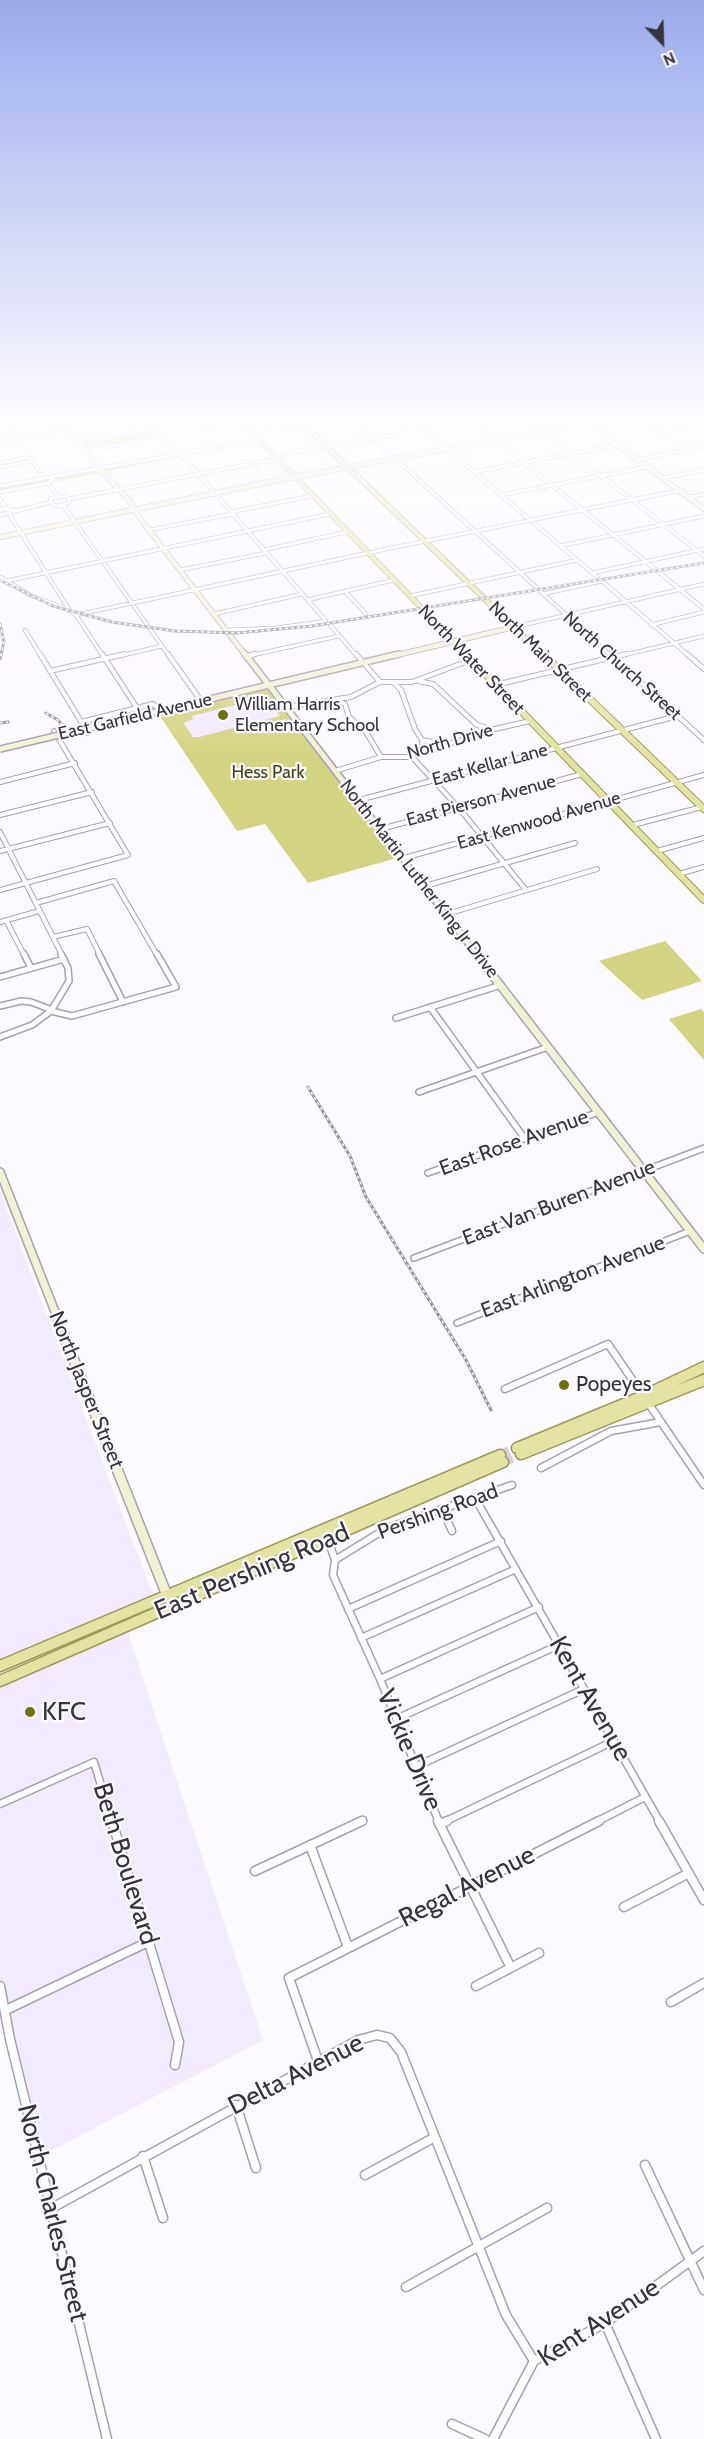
<!DOCTYPE html>
<style>
body{margin:0}
#map{position:relative;width:704px;height:2439px;overflow:hidden;background:#fcf9ff;font-family:Cabin,sans-serif}
canvas{display:block}
.north{position:absolute;left:632px;top:12px;width:60px;height:60px;-webkit-text-stroke:4px #fcf9ff;paint-order:stroke;rotate:157deg;font-size:16px;font-weight:700;line-height:24px;text-align:center;color:#37333d}
.north::after{content:'';display:block;margin:auto;width:21px;height:27px;background:#37333d;clip-path:polygon(50% 0,100% 100%,50% 72%,0 100%)}
</style>
<div id="map">
<canvas width="704" height="2439"></canvas>
<div class="north">N</div>
</div>
<script>
const context = document.querySelector('canvas').getContext('2d');
context.lineJoin = 'round';
function paint(path, color) {
  context.fillStyle = color;
  context.fill(path, 'evenodd');
}
function poly(rows) {
  const path = new Path2D();
  for (const r of rows) {
    path.moveTo(r[0], r[1]);
    for (let i = 2; i < r.length; i += 2) path.lineTo(r[i], r[i + 1]);
  }
  return path;
}
function stroke(path, color, width, dash) {
  context.strokeStyle = color;
  context.lineWidth = width;
  context.lineCap = dash ? 'butt' : 'round';
  context.setLineDash(dash || []);
  context.stroke(path);
}
function write(font, color, halo, rows, align = 'center') {
  context.font = font + ' Cabin,sans-serif';
  context.lineWidth = 4.5;
  context.setLineDash([]);
  context.textBaseline = 'middle';
  context.strokeStyle = halo;
  context.fillStyle = color;
  for (const [text, x, y, turn = 0] of rows) {
    context.save();
    context.translate(x, y);
    context.rotate((+turn || 0) * Math.PI / 180);
    context.textAlign = isNaN(turn) ? turn : align;
    if (halo) context.strokeText(text, 0, 0);
    context.fillText(text, 0, 0);
    context.restore();
  }
}
paint(poly([
 [267,688,288,716,178,743,158,713],
 [0,1192,155,1600,122,1615,263,2040,39,2157,0,1986]
]), '#f3eafe');
paint(poly([
 [156,429,163,436,86,450,81,443],
 [176,454,179,457,0,493,0,485],
 [267,688,397,858,308,883,265,824,237,831,158,713],
 [266,697,280,716,199,737,193,737,183,723,193,719,192,716,239,704,241,706,250,704,250,702],
 [665,941,702,981,642,1000,599,961],
 [701,1009,704,1012,704,1060,669,1019]
]), '#d4d381');
stroke(poly([
 [500,1455,517,1448],
 [503,1462,521,1454]
]), '#d5d1d8', 10, [10, 5]);
const streetFar4 = poly([
 [4,420,44,478],
 [353,420,393,457],
 [413,420,597,577],
 [472,420,704,609],
 [529,420,542,429],
 [640,420,683,450],
 [0,422,16,420],
 [60,425,91,420],
 [202,430,242,422],
 [544,431,704,556],
 [659,433,704,424],
 [254,435,305,425],
 [0,442,70,430],
 [79,442,158,428,326,621],
 [107,447,165,436],
 [274,456,474,420],
 [396,459,537,588],
 [637,460,704,446],
 [0,463,30,457],
 [0,467,32,461],
 [474,472,617,445],
 [663,478,704,470],
 [48,483,58,497],
 [0,486,259,440],
 [0,492,48,483,53,479],
 [501,495,651,466],
 [689,497,704,494],
 [0,499,6,508],
 [51,502,50,499,58,497,66,496,69,499,277,459],
 [63,505,169,656],
 [0,509,15,510],
 [230,512,312,496],
 [9,514,70,611,76,615,103,656],
 [0,515,51,502,55,506,69,503,69,499],
 [149,530,232,514],
 [560,546,704,516],
 [263,550,347,532],
 [180,570,266,553],
 [592,573,704,549],
 [0,577,30,595,69,610],
 [6,581,330,514],
 [345,591,366,614],
 [540,591,611,656],
 [543,594,602,581,689,656],
 [410,596,577,560],
 [307,600,394,580],
 [214,614,302,594],
 [76,615,396,547,682,490],
 [330,625,357,656],
 [651,625,704,612],
 [514,627,704,584],
 [25,630,41,656],
 [227,630,276,628,326,621],
 [119,656,162,646],
 [248,656,339,636],
 [620,656,704,636]
]);
const streetFar3 = poly([
 [40,654,88,733],
 [102,654,137,708,153,704,162,711],
 [168,654,201,701],
 [356,654,380,682],
 [610,654,704,740],
 [687,654,704,669],
 [247,656,255,654],
 [50,671,125,654],
 [418,681,433,684,477,725,490,729],
 [393,682,401,690,415,729,422,740,423,751],
 [495,685,626,654],
 [336,700,345,704,349,717,366,732,381,757],
 [286,707,351,697,380,682,412,682,471,660],
 [81,722,137,708],
 [422,740,444,744],
 [412,757,458,807,526,890],
 [335,771,381,757,412,757,428,749,463,740,477,733,530,721],
 [0,782,75,763],
 [359,800,677,716],
 [0,815,92,792],
 [633,825,702,807],
 [381,829,582,774],
 [0,832,62,955],
 [0,851,110,823],
 [657,851,704,838],
 [404,858,704,775],
 [679,874,704,867],
 [425,886,575,843],
 [0,890,128,855,54,731],
 [36,903,114,881,157,955],
 [447,914,597,869],
 [6,920,24,955],
 [0,922,39,911],
 [53,937,87,929,100,955]
]);
const streetFar2 = poly([
 [24,954,31,968],
 [99,954,123,1002],
 [0,977,64,959],
 [0,1006,21,1001,31,1002,52,1010],
 [430,1007,525,1139],
 [51,1011,72,1016,176,987,157,954],
 [396,1018,501,985],
 [0,1037,32,1025,51,1011,69,981,68,968,61,954],
 [419,1092,548,1047],
 [428,1173,599,1112],
 [414,1258,704,1148],
 [457,1323,690,1231]
]);
const streetFar1 = poly([
 [505,1389,608,1344,704,1485],
 [541,1468,611,1431,661,1422],
 [475,1498,660,1822],
 [442,1509,452,1531],
 [327,1537,335,1560,333,1575,380,1679,439,1822],
 [335,1560,387,1528,512,1485],
 [348,1609,501,1541],
 [361,1638,516,1569],
 [380,1679,539,1607],
 [396,1719,559,1645],
 [415,1767,584,1689],
 [0,1804,94,1762,112,1822],
 [359,1822,363,1820],
 [444,1822,614,1741],
 [596,1822,645,1797]
]);
const street = poly([
 [112,1821,179,2042,175,2065],
 [438,1821,510,1966],
 [659,1821,704,1900],
 [440,1824,447,1821],
 [310,1845,348,1947],
 [255,1871,362,1821],
 [624,1907,689,1873],
 [0,1986,10,2039,107,2439],
 [476,1986,539,1953],
 [671,2002,704,1983],
 [6,2010,150,1941],
 [318,2061,289,1978,599,1821],
 [236,2105,256,2168],
 [143,2156,163,2218],
 [645,2165,704,2290],
 [365,2175,435,2137],
 [52,2208,358,2040,377,2035,390,2038,401,2052,506,2315,534,2361],
 [406,2287,547,2208],
 [605,2323,656,2439],
 [452,2424,485,2439],
 [493,2439,534,2361,605,2323,704,2251]
]);
const secondaryFar3 = poly([
 [61,420,100,470,128,499,142,521,246,656],
 [586,422,704,509],
 [604,423,619,420],
 [0,537,294,477,607,420],
 [393,656,514,627]
]);
const secondaryFar2 = poly([
 [245,654,477,955],
 [147,714,399,654]
]);
const secondaryFar1 = poly([
 [476,954,704,1249],
 [0,1172,65,1337]
]);
const secondary = poly([
 [64,1335,168,1598]
]);
const primaryFar2 = poly([
 [240,420,468,656],
 [299,420,544,656]
]);
const primaryFar1 = poly([
 [466,654,704,900],
 [543,654,704,809]
]);
const primary = poly([
 [517,1448,643,1396,704,1367],
 [521,1454,704,1380],
 [0,1666,500,1455],
 [0,1681,503,1462]
]);
stroke(streetFar4, '#a89db6', 4.5);
stroke(streetFar3, '#a89db6', 6);
stroke(streetFar2, '#a89db6', 8);
stroke(streetFar1, '#a89db6', 9);
stroke(street, '#a89db6', 11);
stroke(secondaryFar3, '#a89db6', 6);
stroke(secondaryFar2, '#a89db6', 8);
stroke(secondaryFar1, '#a89db6', 10);
stroke(secondary, '#a89db6', 12);
stroke(primaryFar2, '#9c9959', 6);
stroke(primaryFar1, '#9c9959', 8);
stroke(primary, '#9c9959', 13);
stroke(streetFar4, '#fff', 3);
stroke(streetFar3, '#fff', 4);
stroke(streetFar2, '#fff', 5);
stroke(streetFar1, '#fff', 6);
stroke(street, '#fff', 8);
stroke(secondaryFar3, '#f2f1d2', 4.5);
stroke(secondaryFar2, '#f2f1d2', 5);
stroke(secondaryFar1, '#f2f1d2', 7);
stroke(secondary, '#f2f1d2', 9);
stroke(primaryFar2, '#e4e3a4', 4.5);
stroke(primaryFar1, '#e4e3a4', 6);
stroke(primary, '#e4e3a4', 10);
const rail = poly([
 [0,580,53,606,112,622,175,631,237,633,312,626,704,563],
 [0,624,4,642,0,659],
 [46,713,58,720,67,731],
 [0,723,8,722],
 [308,1087,350,1156,366,1197,466,1360,491,1410]
]);
stroke(rail, '#96929b', 3);
stroke(rail, '#fcf9ff', 1.5, [3]);
const secondaryBridge = poly([
 [0,749,147,714]
]);
stroke(secondaryBridge, '#a89db6', 8, []);
stroke(secondaryBridge, '#f2f1d2', 5);
const sky = context.createLinearGradient(0, 0, 0, 761);
sky.addColorStop(0, '#9babec');
sky.addColorStop(0.55, '#fefcff');
sky.addColorStop(1, '#fefcff00');
context.fillStyle = sky;
context.fillRect(0, 0, 704, 761);
for (const [x, y, r, color] of [
 [223,715,6,"#726f11"],
 [564,1385,6,"#726f11"],
 [30,1712,6,"#726f11"]
]) {
  const dot = new Path2D();
  dot.arc(x, y, r, 0, 2 * Math.PI);
  context.fillStyle = color;
  context.fill(dot);
  stroke(dot, '#fcf9ff', 2);
}
write('18px', '#37333d', '#fcf9ff', [
 ["North Main Street",540,652,44],
 ["North Water Street",471,660,46],
 ["North Church Street",622,666,42],
 ["East Garfield Avenue",135,717,-13],
 ["North Drive",450,742,-16],
 ["East Kellar Lane",490,765,-15],
 ["East Pierson Avenue",481,801,-15],
 ["East Kenwood Avenue",539,821,-16],
 ["North Martin Luther King Jr Drive",419,879,52]
]);
write('18px', '#37333d', '#fcf9ff', [
 ["William Harris",235,705],
 ["Elementary School",235,726]
], 'left');
write('18px', '#434217', '#fcf9ff', [
 ["Hess Park",268,773]
]);
write('21px', '#37333d', '#fcf9ff', [
 ["East Rose Avenue",514,1143,-20],
 ["East Van Buren Avenue",559,1203,-21],
 ["East Arlington Avenue",573,1277,-21],
 ["North Jasper Street",86,1390,68],
 ["Pershing Road",438,1512,-20]
]);
write('21px', '#37333d', '#fcf9ff', [
 ["Popeyes",576,1385]
], 'left');
write('26px', '#37333d', '#fcf9ff', [
 ["East Pershing Road",252,1572,-23],
 ["Kent Avenue",590,1699,60],
 ["Vickie Drive",409,1750,67],
 ["Beth Boulevard",125,1864,73],
 ["Regal Avenue",467,1887,-27],
 ["Delta Avenue",296,2075,-27],
 ["North Charles Street",52,2213,76],
 ["Kent Avenue",599,2323,-33]
]);
write('26px', '#37333d', '#fcf9ff', [
 ["KFC",42,1712]
], 'left');
</script>
